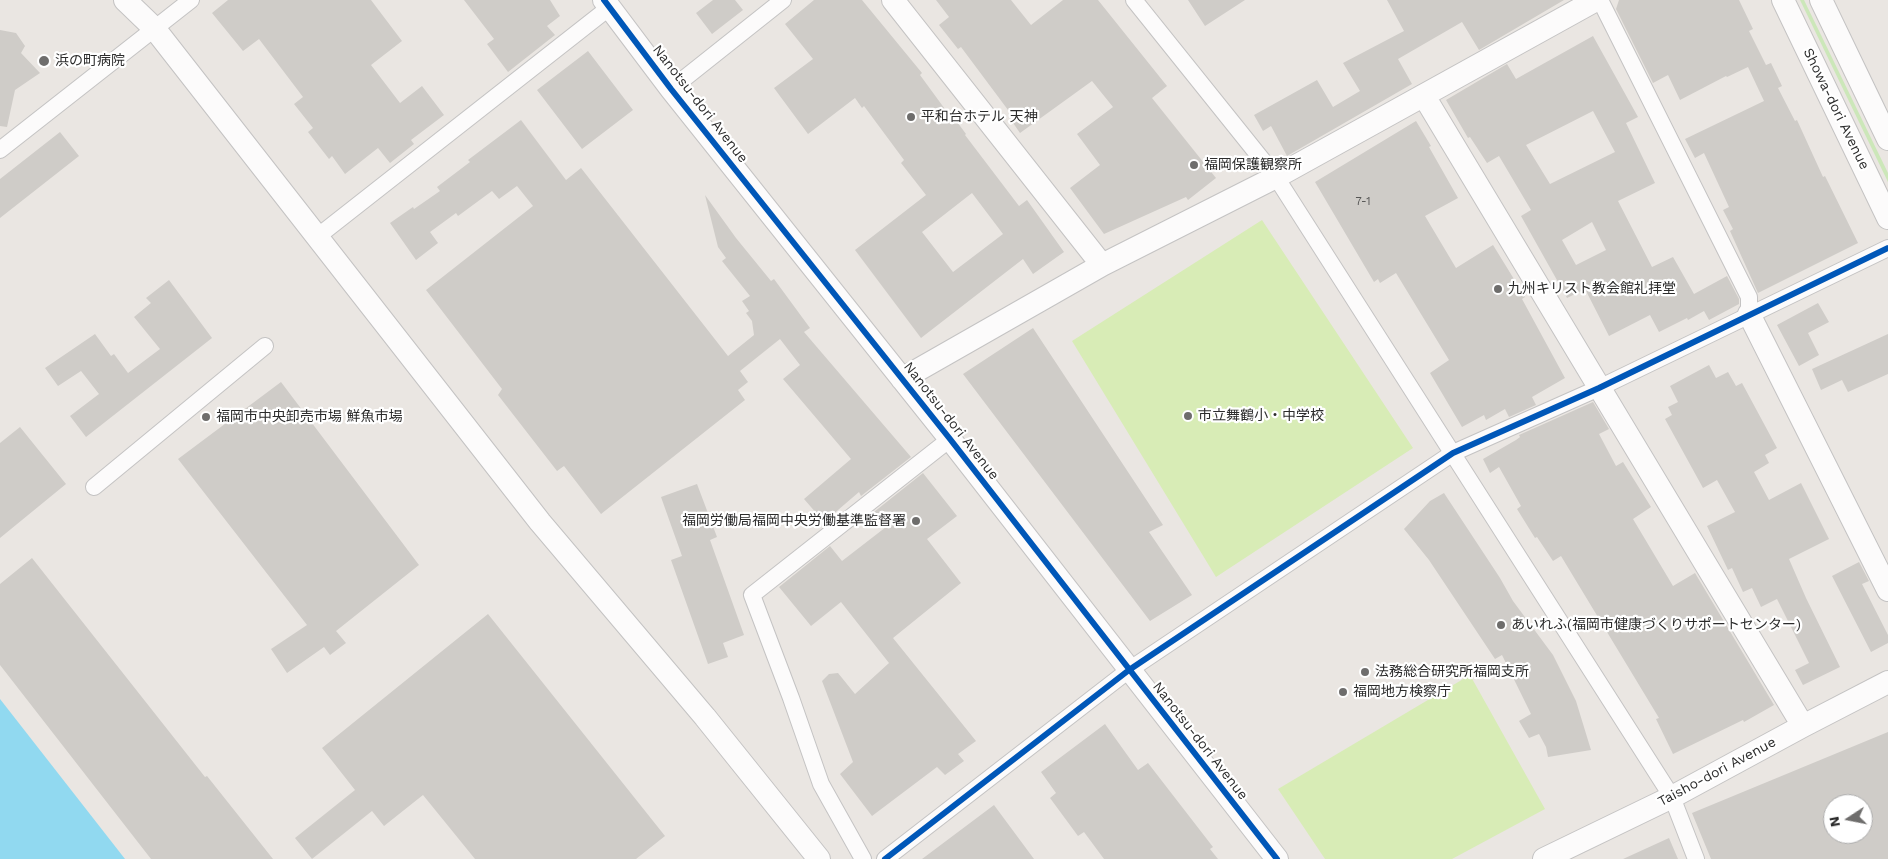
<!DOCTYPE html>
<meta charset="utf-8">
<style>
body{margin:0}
#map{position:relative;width:1888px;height:859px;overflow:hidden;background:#eae6e2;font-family:"Work Sans",sans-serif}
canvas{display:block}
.north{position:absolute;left:1823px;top:794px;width:50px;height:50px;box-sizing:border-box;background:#fff;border:1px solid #ababab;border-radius:50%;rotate:259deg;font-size:14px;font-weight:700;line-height:20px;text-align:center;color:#2c2c2c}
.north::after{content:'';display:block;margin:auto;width:18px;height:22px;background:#6e6d6c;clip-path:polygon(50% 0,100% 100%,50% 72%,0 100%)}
</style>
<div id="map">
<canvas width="1888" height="859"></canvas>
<div class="north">N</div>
</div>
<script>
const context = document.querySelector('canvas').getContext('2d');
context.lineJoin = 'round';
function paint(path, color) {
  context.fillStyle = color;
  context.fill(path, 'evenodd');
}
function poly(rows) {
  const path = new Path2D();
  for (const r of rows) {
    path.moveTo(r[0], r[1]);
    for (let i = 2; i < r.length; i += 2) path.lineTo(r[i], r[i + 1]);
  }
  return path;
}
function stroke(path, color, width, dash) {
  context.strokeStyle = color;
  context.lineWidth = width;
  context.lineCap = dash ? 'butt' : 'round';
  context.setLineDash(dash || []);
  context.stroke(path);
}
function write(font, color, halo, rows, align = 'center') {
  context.font = font + ' "Work Sans","Noto Sans JP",sans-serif';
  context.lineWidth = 4.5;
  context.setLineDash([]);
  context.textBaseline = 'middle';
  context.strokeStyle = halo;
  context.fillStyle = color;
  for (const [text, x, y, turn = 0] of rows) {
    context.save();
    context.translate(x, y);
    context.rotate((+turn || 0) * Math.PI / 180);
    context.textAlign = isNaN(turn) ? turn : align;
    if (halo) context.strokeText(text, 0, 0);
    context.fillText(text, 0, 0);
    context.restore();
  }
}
paint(poly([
 [1800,0,1804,0,1888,173,1888,182]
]), '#cce7b9');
paint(poly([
 [1262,220,1413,448,1216,577,1072,341],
 [1470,675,1545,809,1452,859,1325,859,1278,789]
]), '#d8ecb6');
paint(poly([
 [0,699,125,859,0,859]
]), '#91d9f0');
paint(poly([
 [228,0,371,0,402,41,371,65,400,103,422,86,444,115,411,140,414,144,390,163,378,148,345,174,332,156,329,159,308,132,313,128,294,104,303,97,259,39,243,51,212,13],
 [464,0,550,0,560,16,547,26,555,35,508,72,487,44,494,39],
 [713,0,735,0,743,10,712,34,696,13],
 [814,0,862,0,922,73,920,75,950,116,952,115,966,134,965,135,1019,206,1027,200,1064,252,1033,274,1023,259,921,338,855,250,926,195,901,163,904,160,864,106,862,108,855,98,808,134,774,88,813,59,785,24],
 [972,193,1003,234,953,272,922,232],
 [936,0,1011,0,1031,25,1063,0,1098,0,1167,86,1152,98,1216,178,1188,200,1186,197,1104,234,1070,188,1100,165,1077,134,1113,107,1092,81,1020,133,1011,120,1014,118,961,47,958,49,939,25,949,17],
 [1188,0,1245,0,1205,26],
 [1387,0,1564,0,1479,50,1462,22,1398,59,1412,84,1287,156,1271,126,1263,131,1254,115,1317,80,1333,107,1360,91,1343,63,1404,31],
 [1619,0,1739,0,1753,29,1749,31,1766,65,1771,63,1782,86,1778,88,1795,121,1797,120,1823,177,1825,176,1858,243,1758,293,1730,231,1733,229,1723,210,1729,207,1704,153,1695,158,1685,139,1764,101,1748,67,1727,77,1726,76,1680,100,1668,75,1653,83,1616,9],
 [0,30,16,33,25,46,21,53,40,73,15,90,7,127,0,126],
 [1593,36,1638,117,1626,123,1655,183,1618,201,1652,267,1673,257,1694,294,1727,276,1739,299,1739,304,1709,320,1704,311,1688,320,1687,318,1659,332,1650,315,1609,336,1585,289,1567,298,1521,216,1531,210,1499,156,1487,163,1470,137,1468,138,1446,100,1507,64,1516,79],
 [1593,111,1615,152,1550,184,1526,145],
 [1592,222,1606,250,1576,265,1562,240],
 [588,51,633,110,582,149,537,90],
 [521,120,566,180,581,168,728,356,754,335,752,321,746,313,749,311,742,301,750,296,722,261,726,258,718,247,705,195,736,238,771,281,774,279,810,328,804,332,911,457,861,496,859,492,824,522,804,499,851,459,783,379,800,365,780,339,740,371,748,382,738,390,745,400,601,514,564,466,557,471,498,395,502,389,426,290,533,206,517,186,499,199,492,191,458,216,456,213,430,232,438,243,416,260,390,223,413,207,414,209,440,191,437,187,470,162,468,160],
 [1416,121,1431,146,1429,147,1458,198,1425,216,1456,268,1493,245,1525,297,1522,299,1565,378,1532,397,1536,405,1509,417,1505,409,1486,420,1484,415,1462,427,1430,373,1449,360,1396,273,1380,283,1378,279,1374,282,1315,182],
 [60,132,79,156,0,218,0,179],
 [169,280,212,338,86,437,70,416,99,394,81,371,58,386,45,368,95,334,111,356,114,354,128,373,160,349,134,317,151,303,146,298],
 [1818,303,1829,322,1808,333,1819,355,1799,366,1777,325],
 [1033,328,1163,525,1149,532,1192,595,1150,621,963,374],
 [1888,334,1888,374,1848,392,1842,380,1821,390,1812,369],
 [1709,365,1716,378,1728,372,1736,386,1742,383,1777,448,1765,455,1769,463,1754,472,1769,500,1801,483,1829,539,1789,559,1806,598,1840,667,1803,685,1795,670,1809,663,1777,599,1761,607,1752,588,1743,592,1732,568,1728,570,1707,526,1735,512,1717,480,1703,488,1665,419,1672,415,1668,407,1678,402,1670,386],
 [281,382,419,565,336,631,346,643,330,655,324,647,287,673,271,649,307,625,178,459],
 [1593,402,1609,429,1599,434,1616,466,1623,462,1651,507,1633,519,1673,586,1695,573,1774,705,1744,722,1743,720,1673,754,1656,719,1659,718,1561,556,1553,561,1537,537,1535,538,1517,509,1521,506,1499,467,1490,473,1483,459,1516,440,1520,437,1519,435],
 [20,427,66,484,0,538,0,443],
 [923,473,957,516,927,539,961,583,893,638,976,741,958,754,964,761,945,775,937,767,872,816,840,774,853,762,822,681,829,674,838,673,855,694,889,663,841,602,811,626,779,587,830,546,842,561,886,527,874,512],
 [697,484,717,537,710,540,744,635,723,643,728,657,708,664,671,560,682,556,661,497],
 [1444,493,1500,578,1513,601,1553,655,1576,701,1591,750,1548,757,1546,747,1539,734,1529,738,1519,721,1531,714,1502,655,1495,659,1429,560,1404,529,1430,501],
 [32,558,205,777,207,776,273,859,151,859,0,665,0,584],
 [1859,562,1869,581,1862,584,1888,635,1888,643,1871,652,1832,576],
 [488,614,665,836,636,859,475,859,423,795,384,826,372,811,312,859,295,838,355,790,322,748],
 [1105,724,1138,770,1148,763,1213,847,1210,849,1218,859,1104,859,1084,832,1078,836,1050,798,1056,793,1041,772],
 [1888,732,1888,859,1711,859,1692,813],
 [1833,804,1863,804,1863,834,1833,834],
 [994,805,1034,859,922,859],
 [1669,838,1678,859,1623,859]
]), '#cfccc8');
const street = poly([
 [1134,0,1276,177,1672,797,1696,859],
 [1600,0,1749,297,1749,314],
 [671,89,783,0],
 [0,150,191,0],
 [317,237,610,7],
 [94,487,265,346],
 [863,859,821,784,791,698,752,595,950,439],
 [885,859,1129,670,1453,453,1599,388,1888,248]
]);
const secondary = poly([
 [125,0,154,28,540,522,705,717,819,859],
 [604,0,671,89,950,439,1277,859],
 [893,0,1102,265],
 [1783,0,1888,218],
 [1821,0,1888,139],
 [1424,96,1803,726],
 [1749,314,1888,590],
 [902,379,1102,265,1276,177,1596,0],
 [1544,859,1672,797,1803,726,1888,682]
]);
stroke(street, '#c4c3c3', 18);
stroke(secondary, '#c4c3c3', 24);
stroke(street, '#fcfbfb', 16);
stroke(secondary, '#fcfbfb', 22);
stroke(poly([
 [604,0,671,89,950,439,1277,859],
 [885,859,1129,670,1453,453,1599,388,1888,248]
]), '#0057b8', 6);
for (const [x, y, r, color] of [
 [44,61,6,"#6e6d6c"],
 [911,117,5,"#6e6d6c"],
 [1194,165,5,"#6e6d6c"],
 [1498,289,5,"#6e6d6c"],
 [1188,416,5,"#6e6d6c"],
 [206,417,5,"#6e6d6c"],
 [916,521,5,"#6e6d6c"],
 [1501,625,5,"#6e6d6c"],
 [1365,672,5,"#6e6d6c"],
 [1343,692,5,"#6e6d6c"]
]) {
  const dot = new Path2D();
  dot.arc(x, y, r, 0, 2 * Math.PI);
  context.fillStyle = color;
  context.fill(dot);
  stroke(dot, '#fff', 2);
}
write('11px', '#565655', null, [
 ["7-1",1363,202]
]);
write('14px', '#2c2c2c', '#fff', [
 ["浜の町病院",55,61],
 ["平和台ホテル 天神",921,117],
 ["福岡保護観察所",1204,165],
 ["九州キリスト教会館礼拝堂",1508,289],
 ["市立舞鶴小・中学校",1198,416],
 ["福岡市中央卸売市場 鮮魚市場",216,417],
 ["福岡労働局福岡中央労働基準監督署",906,521,"right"],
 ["あいれふ(福岡市健康づくりサポートセンター)",1511,625],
 ["法務総合研究所福岡支所",1375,672],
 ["福岡地方検察庁",1353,692]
], 'left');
write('14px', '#2c2c2c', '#fff', [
 ["Nanotsu-dori Avenue",700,104,52],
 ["Showa-dori Avenue",1836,109,64],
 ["Nanotsu-dori Avenue",951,421,52],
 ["Nanotsu-dori Avenue",1200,741,52],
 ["Taisho-dori Avenue",1717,772,-28]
]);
</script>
